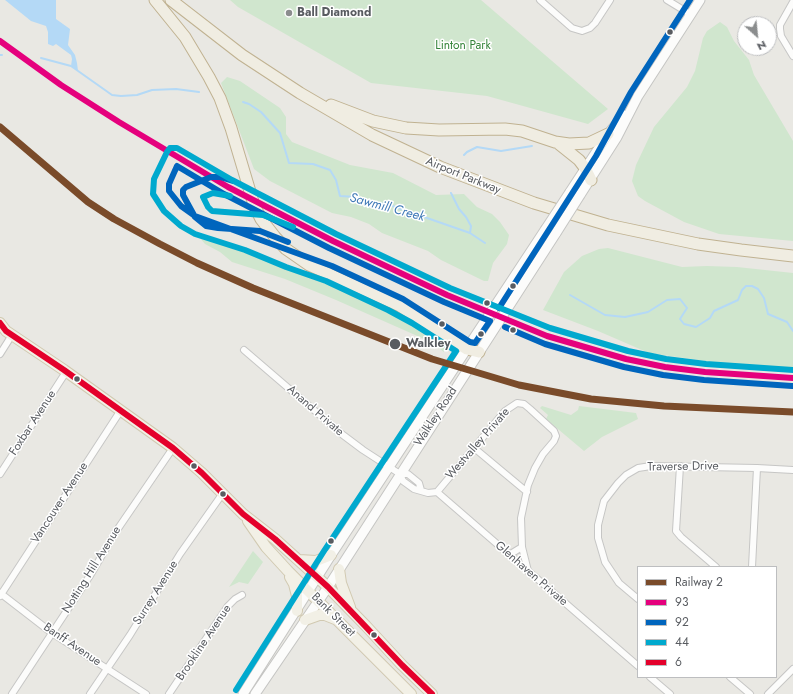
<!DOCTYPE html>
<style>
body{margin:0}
#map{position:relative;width:793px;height:694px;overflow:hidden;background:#e9e8e3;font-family:Jost,sans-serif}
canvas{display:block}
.legend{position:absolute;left:637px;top:566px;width:140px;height:112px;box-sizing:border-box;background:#fff;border:1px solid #bdbec0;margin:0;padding:5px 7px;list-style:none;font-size:12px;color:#595c61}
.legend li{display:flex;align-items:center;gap:8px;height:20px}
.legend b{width:20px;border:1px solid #bdbec0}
.north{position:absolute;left:737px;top:16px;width:40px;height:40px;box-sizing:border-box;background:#fff;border:1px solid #bdbec0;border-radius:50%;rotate:153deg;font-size:11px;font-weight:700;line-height:16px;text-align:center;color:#595c61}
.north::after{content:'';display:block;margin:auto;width:14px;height:18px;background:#8b8d8e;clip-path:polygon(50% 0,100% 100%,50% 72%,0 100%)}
</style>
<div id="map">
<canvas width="793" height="694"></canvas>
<ul class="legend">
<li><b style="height:5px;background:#7a4b2a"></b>Railway 2</li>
<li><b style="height:5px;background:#e5007d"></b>93</li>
<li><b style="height:5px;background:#0065bd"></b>92</li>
<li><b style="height:5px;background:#00a9ce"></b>44</li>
<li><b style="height:5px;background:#e4002b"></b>6</li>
</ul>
<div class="north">N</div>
</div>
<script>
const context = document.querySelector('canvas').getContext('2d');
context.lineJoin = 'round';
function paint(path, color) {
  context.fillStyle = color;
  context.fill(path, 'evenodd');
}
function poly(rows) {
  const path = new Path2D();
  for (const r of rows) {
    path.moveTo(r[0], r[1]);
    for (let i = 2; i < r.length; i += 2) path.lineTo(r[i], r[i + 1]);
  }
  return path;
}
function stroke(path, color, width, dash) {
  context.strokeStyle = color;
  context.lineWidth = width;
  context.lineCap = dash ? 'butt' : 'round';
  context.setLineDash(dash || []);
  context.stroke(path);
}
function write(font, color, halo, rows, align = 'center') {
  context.font = font + ' Jost,sans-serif';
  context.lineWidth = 3;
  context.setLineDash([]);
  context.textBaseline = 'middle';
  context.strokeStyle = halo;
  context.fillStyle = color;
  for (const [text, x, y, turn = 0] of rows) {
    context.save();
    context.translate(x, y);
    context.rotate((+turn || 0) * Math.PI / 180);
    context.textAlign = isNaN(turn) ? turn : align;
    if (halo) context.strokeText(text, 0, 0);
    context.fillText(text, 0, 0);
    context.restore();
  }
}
paint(poly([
 [230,0,481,0,608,109,588,124,487,96,371,83,238,7],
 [720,22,727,27,734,41,749,60,754,75,793,141,793,241,719,234,684,222,645,201,638,196,632,181,636,165,654,127,687,87,695,71,703,38,707,31],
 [227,77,240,81,280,108,286,117,286,134,292,142,350,165,393,173,436,195,464,194,477,207,492,214,500,222,509,235,507,244,493,263,488,281,484,281,441,260,428,251,382,233,369,224,351,217,332,213,270,181,254,169,221,83],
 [200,238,258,255,382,306,448,345,444,352,431,342,336,300,285,279,232,262,220,252,205,244],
 [608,248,682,267,707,266,737,267,793,273,793,368,740,366,649,353,598,331,543,310,564,272,582,256,599,249],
 [542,406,571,415,578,410,579,406,636,413,638,419,602,437,584,451,546,419,548,415,540,408],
 [253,551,263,562,248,584,239,582,229,587]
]), '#d0e6ce');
paint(poly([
 [5,0,56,0,56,19,70,29,68,45,75,55,77,63,78,71,71,66,72,59,71,55,56,44,53,46,48,44,48,32,46,26,31,21]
]), '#b4d9f6');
stroke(poly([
 [0,55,2,55],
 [41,58,71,66,112,95,121,96,137,95,152,90,176,89,199,92],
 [243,102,249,104,261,112,280,133,289,163,313,164,330,170,336,180,340,196,357,197,374,203,387,204,407,211,470,233,485,243],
 [464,155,467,152,477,147,501,151,532,146],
 [451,193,459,209,466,217,471,226,470,233],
 [570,295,605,315,625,317,648,312,667,300,680,299,687,308,680,319,684,324,696,327,710,318,714,311,738,300,742,290,746,286,752,286,758,289,764,298,768,314,787,322,793,331]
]), '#b4d9f6', 2);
const minor = poly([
 [540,0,572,28,582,31,590,28,595,23,610,0],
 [667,0,690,14],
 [793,2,780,25,780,29,781,36,793,56],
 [244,350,343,435,363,450,400,474,403,481,414,489,428,493,437,492],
 [0,354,12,335],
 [473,447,527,492],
 [680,466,676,531,681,537,716,567],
 [0,474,66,372],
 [400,474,408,474,419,483,421,490],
 [437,492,505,411,517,403,524,404,530,409,554,431,556,436,554,441,543,454,535,468,528,485,521,518,522,547,509,555],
 [437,492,638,666],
 [522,547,528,571],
 [752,567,757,468],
 [0,593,52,633,146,694],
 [0,596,121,410],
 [638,599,619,583,605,562,598,538,598,525,604,501,618,483,626,475,638,468,651,466,757,468,793,470],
 [650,677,670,694],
 [730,677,750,694],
 [12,694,91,574,115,533,173,448],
 [90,694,130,635,180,554,223,493],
 [169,694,228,606,235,599,242,595],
 [768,694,793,669]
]);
const secondary = poly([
 [570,192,608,134,624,115],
 [580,195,617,137,638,96,700,0],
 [243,694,331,555,545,230],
 [255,694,328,587,556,233]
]);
const primary = poly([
 [0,323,6,331,64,370,173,448,202,473,243,514,275,539,328,587,366,626,402,665,432,694],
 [248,521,266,547,288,571,411,694],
 [299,560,316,561,331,555],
 [339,569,341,583,350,607],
 [290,577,294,584,297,596,297,611],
 [305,620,319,615,325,615,335,619]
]);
const trunk = poly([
 [155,0,185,37,209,77,220,98,231,128,254,205,261,219,275,237,286,249,309,265,400,306,467,349,479,352],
 [171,0,242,55,300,93,372,135,440,167,534,203,608,225,698,244,741,250,793,256],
 [331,105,373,121,406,128,439,130,505,129,522,131,555,142,569,144,589,143,608,134],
 [559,144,579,160,585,168,591,180]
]);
stroke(minor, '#c6c6c5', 8);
stroke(secondary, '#c5c5c3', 11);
stroke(primary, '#d1c9b1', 12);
stroke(trunk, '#c0b291', 13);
stroke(minor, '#fcfcfb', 6);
stroke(secondary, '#fcfcfb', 9);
stroke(primary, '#f2f0e6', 10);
stroke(trunk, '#f0ede2', 11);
const secondaryBridge = poly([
 [545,230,570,192],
 [556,233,580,195]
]);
stroke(secondaryBridge, '#c5c5c3', 11, []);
stroke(secondaryBridge, '#fcfcfb', 9);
stroke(poly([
 [0,41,61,85,119,122,228,187,333,241,447,295,547,336,626,359,665,367,705,372,793,378]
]), '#e5007d', 6);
stroke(poly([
 [177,166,224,194,329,248,444,302,490,321,475,343,470,342,403,299,332,266,195,216,181,206,169,191,169,184,177,166],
 [233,181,220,177,211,177,186,187,183,190,183,195,195,217,206,226,218,228,260,231,288,242],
 [499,308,596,156,631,92,690,0],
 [505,327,545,344,624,367,663,375,704,380,792,386]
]), '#0065bd', 6);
stroke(poly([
 [230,196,213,193,203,197,208,207,212,211,263,215,293,227],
 [236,690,324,551,456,351,412,323,388,310,326,281,286,267,245,250,195,234,181,226,164,211,153,194,154,179,167,152,170,148,177,148,232,180,336,234,450,288,550,328,628,351,666,359,706,364,793,370]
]), '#00a9ce', 6);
stroke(poly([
 [0,323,6,331,64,370,173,448,202,473,243,514,275,539,328,587,402,665,432,694]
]), '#e4002b', 6);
stroke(poly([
 [0,127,88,202,114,219,160,244,197,263,253,288,432,359,519,385,591,399,664,406,793,412]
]), '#7a4b2a', 7);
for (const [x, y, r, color] of [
 [289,13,4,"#8b8d8e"],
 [670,32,3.5,"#595c61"],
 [513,286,3.5,"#595c61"],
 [487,303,3.5,"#595c61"],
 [442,324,3.5,"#595c61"],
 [513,330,3.5,"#595c61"],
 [481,334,3.5,"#595c61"],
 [395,344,6,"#595c61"],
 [77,379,3.5,"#595c61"],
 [194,466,3.5,"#595c61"],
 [223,494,3.5,"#595c61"],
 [331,541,3.5,"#595c61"],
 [374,635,3.5,"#595c61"]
]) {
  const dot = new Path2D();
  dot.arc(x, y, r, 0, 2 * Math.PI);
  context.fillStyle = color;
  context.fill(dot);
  stroke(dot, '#fff', 1.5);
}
write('bold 12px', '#595c61', '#fff', [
 ["Ball Diamond",297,13]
], 'left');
write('12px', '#35843a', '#fff', [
 ["Linton Park",463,46]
]);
write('12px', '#595c61', '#fff', [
 ["Airport Parkway",463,176,22],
 ["Anand Private",315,411,41],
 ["Walkley Road",436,417,-57],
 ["Foxbar Avenue",33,423,-57],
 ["Westvalley Private",478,444,-49],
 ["Traverse Drive",683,467,-1],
 ["Vancouver Avenue",60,503,-57],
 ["Notting Hill Avenue",92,570,-58],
 ["Glenhaven Private",531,574,41],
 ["Surrey Avenue",156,593,-58],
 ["Bank Street",333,615,45],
 ["Brookline Avenue",204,643,-56],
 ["Banff Avenue",72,645,34]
]);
write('bold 12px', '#595c61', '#fff', [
 ["Walkley",406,344]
], 'left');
write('italic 13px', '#3f79b7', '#fff', [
 ["Sawmill Creek",387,208,15]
]);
</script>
